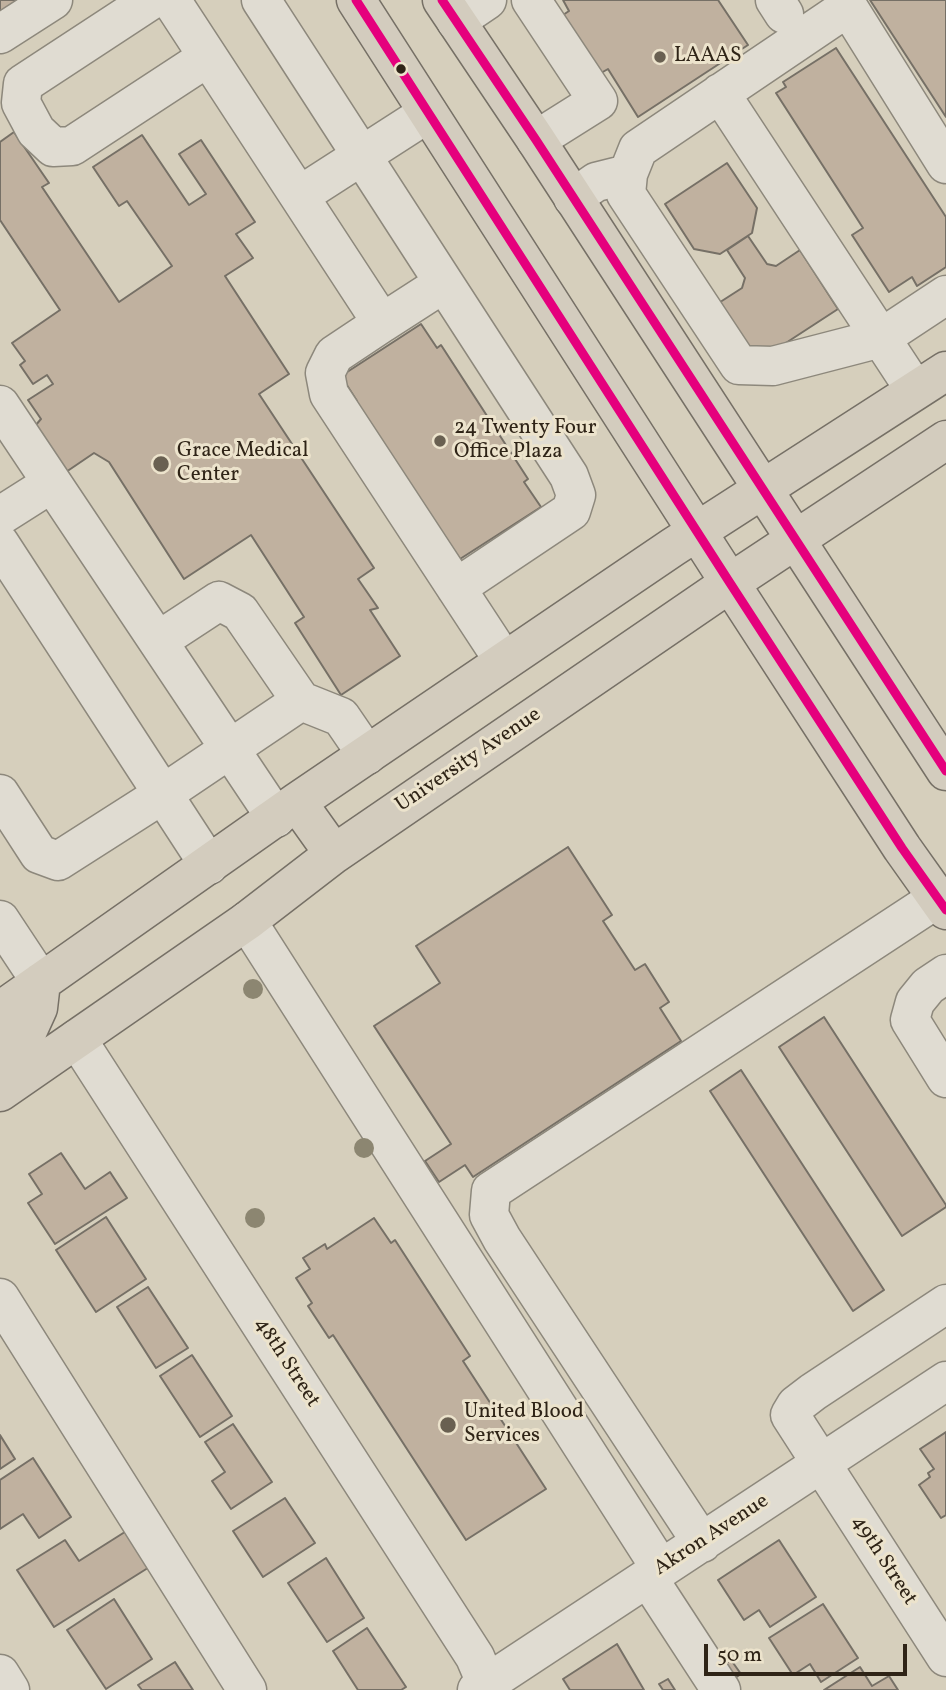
<!DOCTYPE html>
<style>
body{margin:0}
#map{position:relative;width:946px;height:1690px;overflow:hidden;background:#d6cfbc;font-family:Vollkorn,serif}
canvas{display:block}
.scale{position:absolute;left:704px;top:1644px;width:203px;height:32px;box-sizing:border-box;border:4px solid #2f2417;border-top:0;padding-left:9px;font-size:21px;line-height:24px;white-space:nowrap;color:#2f2417;-webkit-text-stroke:5px #ece3cc;paint-order:stroke}
</style>
<div id="map">
<canvas width="946" height="1690"></canvas>
<div class="scale">50 m</div>
</div>
<script>
const context = document.querySelector('canvas').getContext('2d');
context.lineJoin = 'round';
function paint(path, color) {
  context.fillStyle = color;
  context.fill(path, 'evenodd');
}
function poly(rows) {
  const path = new Path2D();
  for (const r of rows) {
    path.moveTo(r[0], r[1]);
    for (let i = 2; i < r.length; i += 2) path.lineTo(r[i], r[i + 1]);
  }
  return path;
}
function stroke(path, color, width, dash) {
  context.strokeStyle = color;
  context.lineWidth = width;
  context.lineCap = dash ? 'butt' : 'round';
  context.setLineDash(dash || []);
  context.stroke(path);
}
function write(font, color, halo, rows, align = 'center') {
  context.font = font + ' Vollkorn,serif';
  context.lineWidth = 6;
  context.setLineDash([]);
  context.textBaseline = 'middle';
  context.strokeStyle = halo;
  context.fillStyle = color;
  for (const [text, x, y, turn = 0] of rows) {
    context.save();
    context.translate(x, y);
    context.rotate((+turn || 0) * Math.PI / 180);
    context.textAlign = isNaN(turn) ? turn : align;
    if (halo) context.strokeText(text, 0, 0);
    context.fillText(text, 0, 0);
    context.restore();
  }
}
const building = poly([
 [0,0,26,0,0,18,0,0],
 [563,0,718,0,748,45,638,117,608,69,601,73,563,15,569,11,563,0],
 [870,0,946,0,946,117,870,0],
 [836,48,946,217,946,267,917,286,912,277,889,292,852,235,863,228,776,93,786,87,783,82,836,48],
 [14,132,49,183,42,187,119,302,172,266,127,201,119,206,93,167,142,135,189,205,206,194,179,154,201,140,255,222,236,234,253,258,225,276,289,374,259,394,374,568,358,579,378,608,370,610,400,656,341,695,295,623,304,617,251,535,184,579,109,462,94,453,66,472,35,426,41,419,28,400,53,384,47,375,33,384,20,365,25,361,12,343,60,310,0,220,0,142,14,132],
 [727,163,757,208,752,233,720,254,694,249,665,204,727,163],
 [748,236,767,264,776,266,800,250,838,309,752,365,714,306,742,288,745,278,727,250,748,236],
 [421,324,437,348,441,345,528,479,524,482,541,507,460,559,352,403,357,401,341,376,421,324],
 [568,847,612,915,603,921,635,970,645,964,669,1002,660,1008,681,1041,473,1177,465,1165,439,1182,425,1161,451,1144,374,1026,440,983,416,946,568,847],
 [824,1017,946,1205,946,1207,902,1236,779,1047,824,1017],
 [741,1070,884,1290,853,1311,710,1091,741,1070],
 [61,1153,85,1189,110,1172,127,1198,55,1244,28,1203,42,1194,29,1174,61,1153],
 [106,1217,146,1279,96,1312,56,1250,106,1217],
 [374,1218,391,1243,395,1240,470,1356,463,1361,546,1489,466,1540,333,1335,329,1338,308,1306,312,1303,296,1278,310,1269,303,1258,325,1244,327,1249,374,1218],
 [148,1287,188,1348,156,1368,117,1307,148,1287],
 [192,1355,232,1416,200,1437,160,1376,192,1355],
 [233,1424,272,1482,231,1509,212,1481,225,1472,205,1442,233,1424],
 [946,1432,946,1515,941,1518,919,1485,930,1477,928,1473,934,1469,920,1449,946,1432],
 [0,1435,15,1459,0,1469,0,1435],
 [33,1458,71,1517,39,1538,23,1514,0,1529,0,1480,33,1458],
 [285,1498,315,1543,263,1577,233,1531,285,1498],
 [128,1530,151,1566,54,1627,17,1570,65,1540,79,1561,128,1530],
 [779,1540,816,1597,770,1627,759,1610,744,1620,718,1580,779,1540],
 [326,1558,364,1618,327,1642,288,1583,326,1558],
 [114,1599,152,1659,106,1689,67,1630,114,1599],
 [823,1604,858,1658,821,1682,810,1664,793,1675,769,1638,823,1604],
 [367,1628,406,1687,401,1690,358,1690,333,1651,367,1628],
 [617,1644,644,1690,570,1690,563,1679,617,1644],
 [731,1660,741,1674,732,1680,722,1666,731,1660],
 [175,1662,193,1690,142,1690,138,1685,175,1662],
 [860,1667,872,1686,889,1676,898,1690,824,1690,860,1667],
 [668,1679,675,1690,663,1690,659,1684,668,1679]
]);
paint(building, '#c0b19f');
stroke(building, '#767066', 2);
const minor = poly([
 [151,0,23,84,21,103,36,131,53,147,72,146,208,57],
 [171,0,382,323,334,355,325,373,329,394,504,661],
 [261,0,444,283],
 [531,0,598,101,536,140],
 [775,0,784,14],
 [844,0,848,7,638,149,628,174,626,194,739,365,773,366,881,338,946,295],
 [848,7,946,164],
 [456,21,487,0],
 [0,34,53,0],
 [720,93,915,390],
 [299,196,428,113],
 [573,198,596,182,628,174],
 [382,323,444,283,569,476,576,495,571,511,456,588],
 [0,405,276,818],
 [0,516,52,483],
 [0,544,209,865],
 [158,641,219,601,240,612,301,701,341,717,367,755],
 [0,794,39,854,58,861,163,794,301,701],
 [0,920,41,982],
 [247,921,661,1569],
 [946,974,928,986,915,1002,910,1020,946,1078],
 [77,1039,475,1657,489,1690],
 [0,1298,247,1690],
 [946,1304,813,1392,796,1405,790,1415,946,1657],
 [702,1543,502,1239,489,1215,491,1191,938,898],
 [648,1578,721,1690],
 [0,1674,10,1690],
 [477,1690,946,1381]
]);
const major = poly([
 [356,0,730,583,902,848,946,910],
 [442,0,536,140,946,771],
 [297,802,334,854],
 [0,1011,297,802,673,547,946,371],
 [0,1053,28,1030,38,1008,41,982],
 [0,1092,247,921,334,854,730,583,946,440]
]);
stroke(minor, '#8d887c', 41);
stroke(major, '#767066', 41);
stroke(minor, '#e0dcd2', 38);
stroke(major, '#d3ccbe', 38);
stroke(poly([
 [356,0,730,583,902,848,946,910],
 [442,0,536,140,946,771]
]), '#e5007d', 9);
context.fillStyle = '#8c8671';
for (const [x, y] of [
 [253,989],
 [364,1148],
 [255,1218]
]) {
  context.beginPath();
  context.arc(x, y, 10, 0, 2 * Math.PI);
  context.fill();
}
for (const [x, y, r, color] of [
 [660,57,7,"#696051"],
 [401,69,6,"#2f2417"],
 [440,441,7,"#696051"],
 [161,464,9,"#696051"],
 [448,1425,9,"#696051"]
]) {
  const dot = new Path2D();
  dot.arc(x, y, r, 0, 2 * Math.PI);
  context.fillStyle = color;
  context.fill(dot);
  stroke(dot, '#ece3cc', 2.5);
}
write('21px', '#2f2417', '#ece3cc', [
 ["LAAAS",674,57],
 ["24 Twenty Four",454,429],
 ["Office Plaza",454,453],
 ["Grace Medical",177,452],
 ["Center",177,476],
 ["United Blood",464,1413],
 ["Services",464,1437]
], 'left');
write('21px', '#2f2417', '#ece3cc', [
 ["University Avenue",469,761,-34],
 ["48th Street",286,1363,57],
 ["Akron Avenue",712,1536,-33],
 ["49th Street",883,1561,57]
]);
</script>
